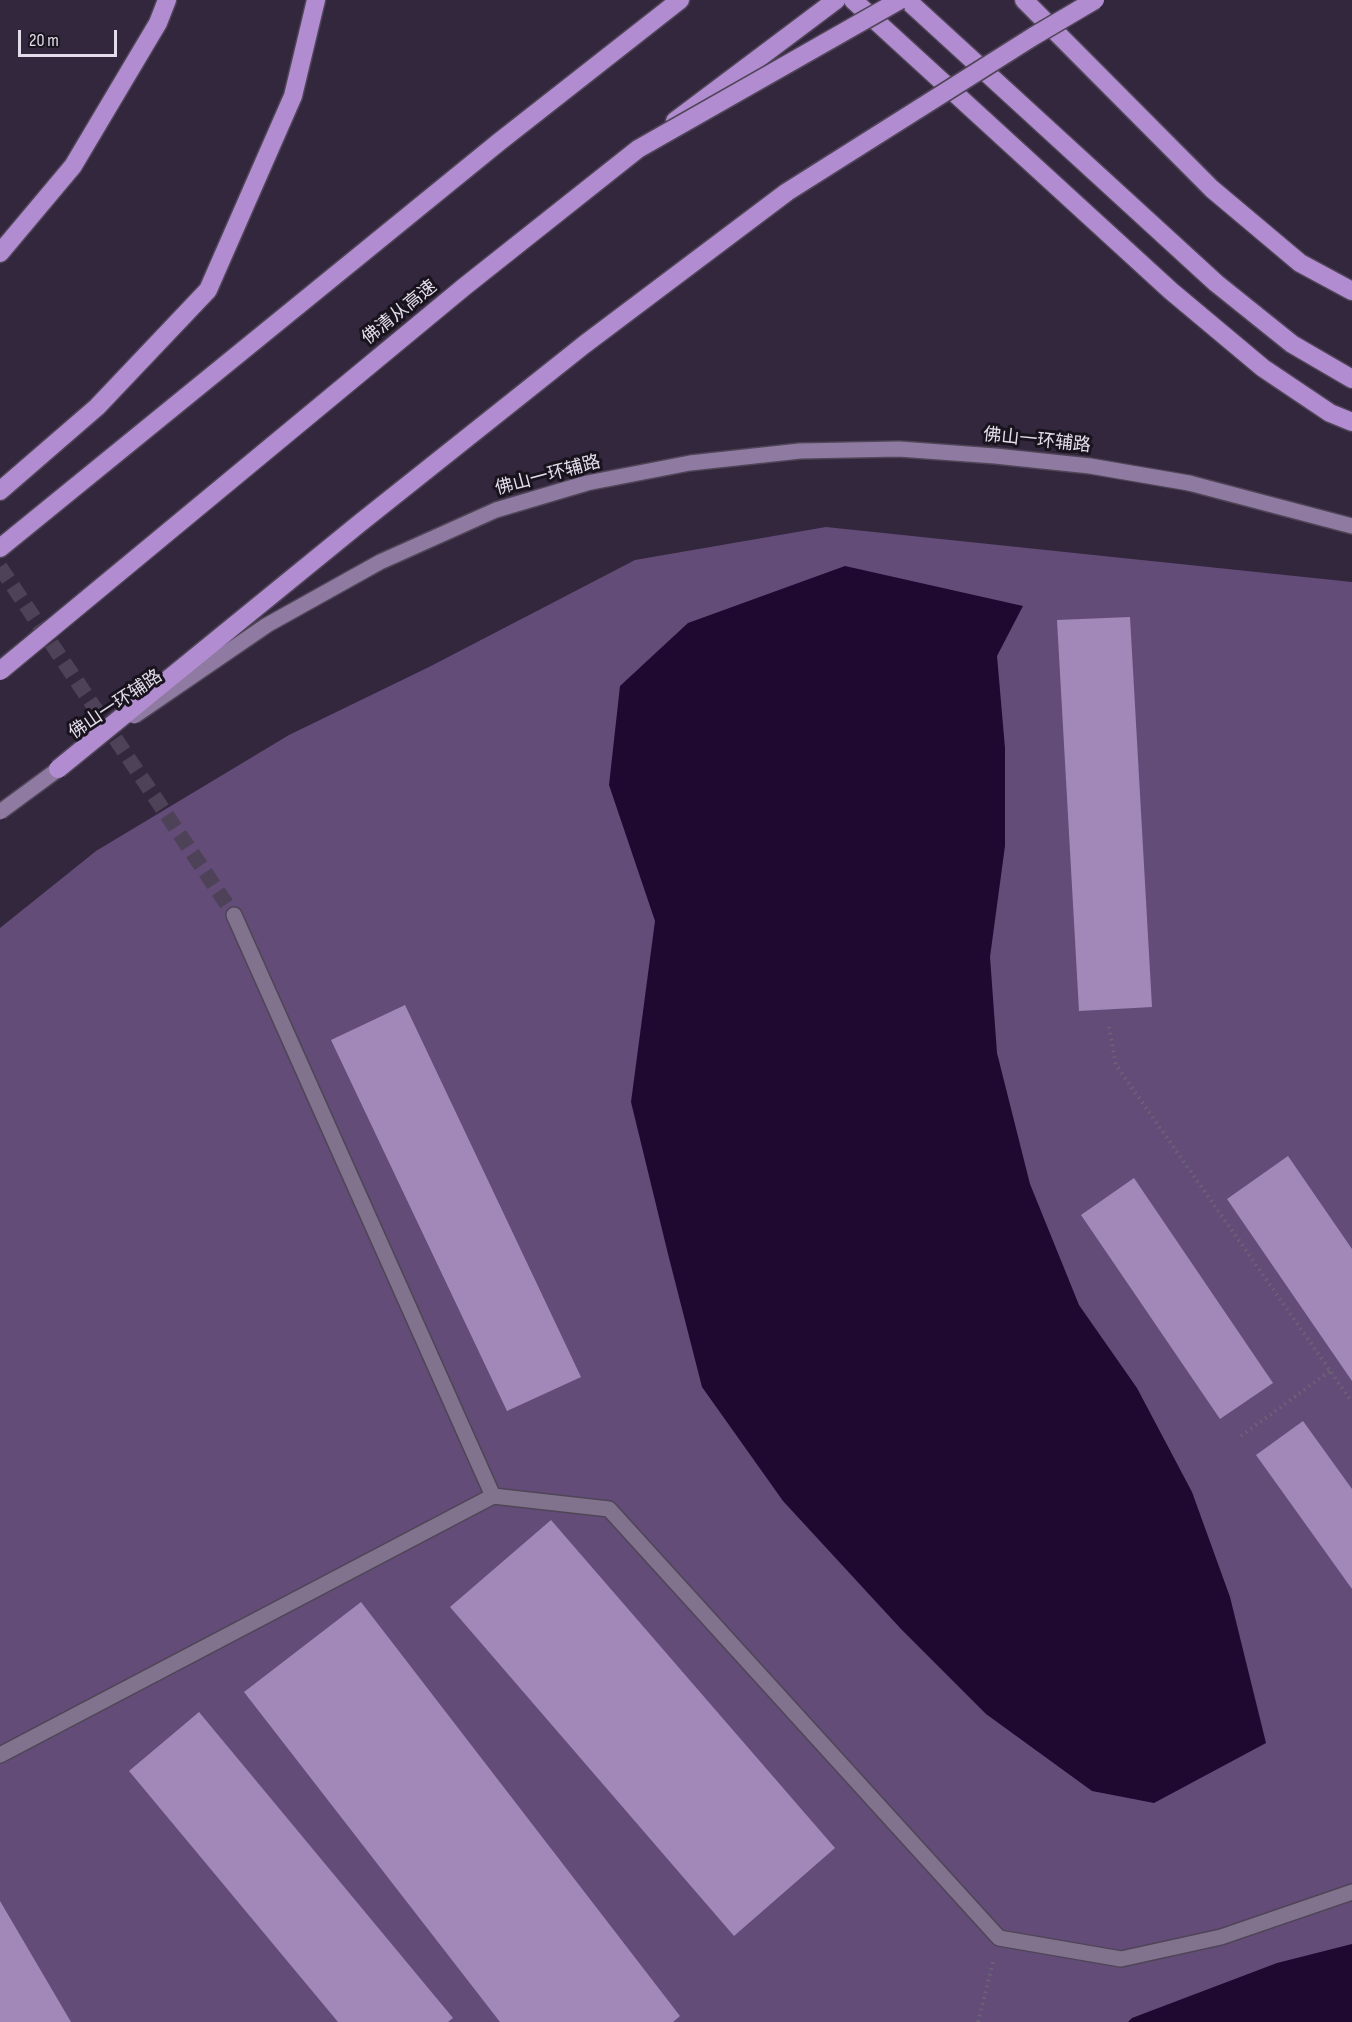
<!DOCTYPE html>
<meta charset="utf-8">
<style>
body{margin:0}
#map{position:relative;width:1352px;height:2022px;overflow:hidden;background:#33273d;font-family:"Sofia Sans Condensed",sans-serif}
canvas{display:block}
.scale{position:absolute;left:18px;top:30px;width:99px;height:27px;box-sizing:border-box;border:3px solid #e3dcea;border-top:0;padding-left:8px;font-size:18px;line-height:21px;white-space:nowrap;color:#e3dcea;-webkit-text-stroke:4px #18131d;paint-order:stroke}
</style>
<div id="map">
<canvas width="1352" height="2022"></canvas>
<div class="scale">20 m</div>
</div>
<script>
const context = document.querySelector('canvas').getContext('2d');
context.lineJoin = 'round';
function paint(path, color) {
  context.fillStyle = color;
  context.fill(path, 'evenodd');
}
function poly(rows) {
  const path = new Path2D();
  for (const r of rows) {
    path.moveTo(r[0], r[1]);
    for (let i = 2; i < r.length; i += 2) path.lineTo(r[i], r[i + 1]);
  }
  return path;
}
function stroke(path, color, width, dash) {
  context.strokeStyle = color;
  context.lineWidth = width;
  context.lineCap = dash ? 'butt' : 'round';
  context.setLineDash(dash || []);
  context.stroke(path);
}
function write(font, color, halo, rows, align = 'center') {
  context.font = font + ' "Sofia Sans Condensed","Noto Sans SC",sans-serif';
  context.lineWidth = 6;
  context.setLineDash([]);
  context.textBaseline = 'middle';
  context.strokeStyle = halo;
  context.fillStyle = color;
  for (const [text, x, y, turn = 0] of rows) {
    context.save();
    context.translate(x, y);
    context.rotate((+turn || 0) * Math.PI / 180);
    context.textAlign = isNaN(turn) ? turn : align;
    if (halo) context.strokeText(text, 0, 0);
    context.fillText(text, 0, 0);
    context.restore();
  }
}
paint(poly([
 [826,527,1352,582,1352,2022,0,2022,0,928,96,851,289,735,429,667,635,560]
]), '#644c78');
paint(poly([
 [845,566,1023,606,997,656,1005,748,1005,846,990,957,997,1053,1030,1184,1079,1305,1137,1388,1192,1492,1230,1597,1266,1743,1154,1803,1092,1791,986,1714,901,1629,783,1501,702,1387,668,1254,631,1102,655,921,609,785,620,686,688,623],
 [1352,1944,1352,2022,1128,2022,1132,2018,1277,1963]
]), '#200930');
paint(poly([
 [1130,617,1152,1007,1079,1011,1057,620],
 [405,1005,581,1377,507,1411,331,1040],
 [1288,1156,1352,1249,1352,1381,1227,1199],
 [1134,1178,1273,1383,1220,1419,1081,1215],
 [1303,1421,1352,1489,1352,1589,1256,1455],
 [551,1520,835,1848,734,1936,450,1607],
 [361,1602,680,2016,673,2022,500,2022,244,1692],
 [199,1712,453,2018,448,2022,338,2022,129,1771],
 [0,1901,71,2022,0,2022]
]), '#a288b9');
stroke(poly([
 [0,567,234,915]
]), '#4d4257', 15, [15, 8]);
const service = poly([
 [0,1755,493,1496,609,1509,999,1938,1121,1959,1221,1937,1352,1892]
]);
const minor = poly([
 [234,915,493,1496]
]);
const secondary = poly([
 [1189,483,1352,526]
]);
const motorway = poly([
 [853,0,1171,291,1263,368,1330,413,1352,422],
 [907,0,1216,283,1292,344,1352,379],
 [1024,0,1212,189,1300,263,1352,291],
 [675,121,836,0],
 [0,253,73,166,158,23,167,0],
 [0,491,97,407,208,290,293,96,316,0],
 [0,548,499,142,680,0]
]);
stroke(service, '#4f4557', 18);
stroke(minor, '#4f4557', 18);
stroke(secondary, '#4f4557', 18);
stroke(motorway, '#4f4557', 21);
stroke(poly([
 [1109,1027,1116,1065,1352,1402],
 [1241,1436,1330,1371],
 [978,2022,993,1962]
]), '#6d6376', 4, [1.5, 4.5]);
stroke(service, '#81738d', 15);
stroke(minor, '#81738d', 15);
stroke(secondary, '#8f7aa1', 15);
stroke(motorway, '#b18cd1', 18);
const secondaryBridge = poly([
 [134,716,267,625,380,562,496,510,587,483,690,463,800,451,899,449,995,456,1090,466,1189,483],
 [0,812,68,762]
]);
const motorwayBridge = poly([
 [0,671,464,287,638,149,900,0],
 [58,769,360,523,585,344,787,192,1034,36,1095,0]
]);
stroke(secondaryBridge, '#4f4557', 18, []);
stroke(motorwayBridge, '#4f4557', 21, []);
stroke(secondaryBridge, '#8f7aa1', 15);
stroke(motorwayBridge, '#b18cd1', 18);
write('18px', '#e3dcea', '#18131d', [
 ["佛清从高速",400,313,-39],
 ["佛山一环辅路",1037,441,6],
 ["佛山一环辅路",548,476,-15],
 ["佛山一环辅路",116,705,-34]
]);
</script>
